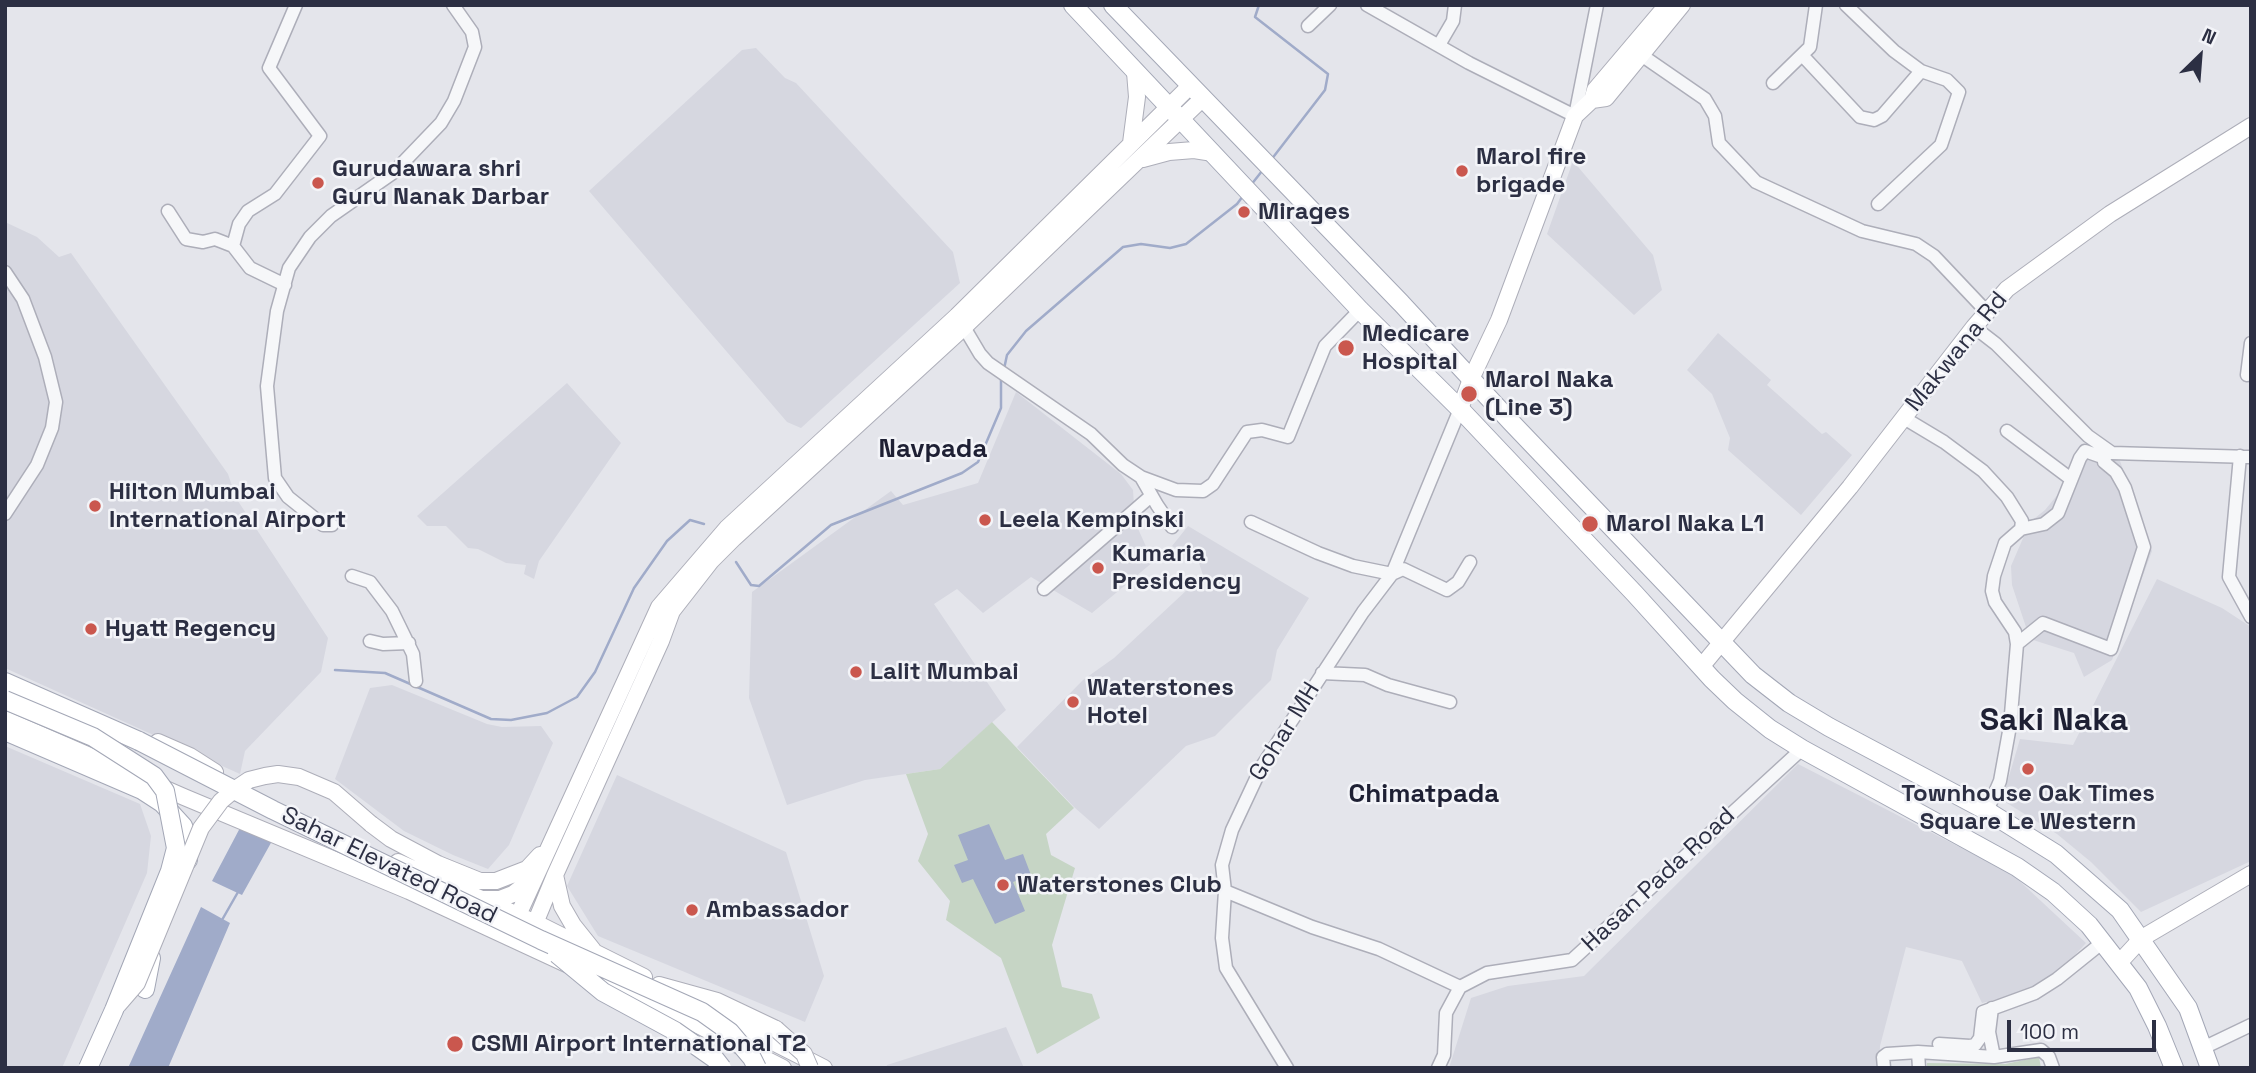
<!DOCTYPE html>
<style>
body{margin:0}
#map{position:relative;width:2256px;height:1073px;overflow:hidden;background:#e4e5eb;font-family:"Space Grotesk",sans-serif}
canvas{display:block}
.frame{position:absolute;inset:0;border:7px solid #2c2f43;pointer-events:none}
.north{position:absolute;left:2165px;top:21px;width:70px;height:70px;-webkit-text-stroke:5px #f3f4f8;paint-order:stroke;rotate:25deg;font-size:19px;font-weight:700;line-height:28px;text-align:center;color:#2c2f43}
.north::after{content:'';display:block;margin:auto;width:24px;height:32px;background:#2c2f43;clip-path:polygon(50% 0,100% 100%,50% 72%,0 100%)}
.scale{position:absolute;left:2007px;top:1020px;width:149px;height:32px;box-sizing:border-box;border:4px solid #2c2f43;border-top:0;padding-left:9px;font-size:21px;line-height:24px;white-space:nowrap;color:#2c2f43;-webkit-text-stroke:5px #f3f4f8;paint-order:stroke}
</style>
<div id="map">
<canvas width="2256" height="1073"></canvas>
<div class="frame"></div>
<div class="north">N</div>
<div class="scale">100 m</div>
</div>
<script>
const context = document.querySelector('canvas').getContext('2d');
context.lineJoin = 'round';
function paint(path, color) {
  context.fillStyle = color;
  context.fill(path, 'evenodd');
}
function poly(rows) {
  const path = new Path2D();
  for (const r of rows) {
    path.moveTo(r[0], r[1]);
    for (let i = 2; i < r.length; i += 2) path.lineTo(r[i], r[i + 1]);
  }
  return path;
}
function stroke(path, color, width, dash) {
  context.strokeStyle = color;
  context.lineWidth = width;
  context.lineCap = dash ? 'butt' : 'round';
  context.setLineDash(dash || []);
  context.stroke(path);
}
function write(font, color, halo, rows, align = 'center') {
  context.font = font + ' "Space Grotesk",sans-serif';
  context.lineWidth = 5;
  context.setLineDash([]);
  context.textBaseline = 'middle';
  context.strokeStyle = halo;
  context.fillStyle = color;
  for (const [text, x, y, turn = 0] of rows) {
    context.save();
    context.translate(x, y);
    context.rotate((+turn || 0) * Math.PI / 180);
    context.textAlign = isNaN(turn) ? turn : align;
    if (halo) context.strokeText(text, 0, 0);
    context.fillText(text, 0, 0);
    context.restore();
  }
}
paint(poly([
 [756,48,785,78,796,83,953,252,960,283,801,428,787,422,589,191,742,50],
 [1573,161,1653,255,1662,290,1634,315,1547,234],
 [5,222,37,237,59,257,71,253,228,474,236,498,328,638,321,672,245,751,240,774,5,668],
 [1718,333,1771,380,1767,385,1822,434,1826,432,1852,455,1801,515,1728,450,1730,438,1712,394,1687,370],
 [567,383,621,443,539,561,534,579,524,574,526,565,506,563,478,549,468,548,446,526,427,526,417,516],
 [1016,392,1121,474,1133,490,1135,522,1153,562,1092,613,1031,577,983,613,957,589,934,604,1006,710,940,769,865,780,787,805,749,698,752,592,891,491,903,505,978,483],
 [2081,446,2120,461,2152,551,2112,660,2084,677,2074,653,2030,639,2012,585,2011,566,2030,522,2045,510,2063,488],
 [1188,526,1309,598,1277,650,1271,680,1215,736,1186,746,1099,829,1074,807,1017,747,1083,680,1114,658,1203,575,1198,560,1172,546],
 [2157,579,2222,608,2251,627,2251,861,2141,912,2091,862,2057,834,2002,800,2020,739,2073,745],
 [392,685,487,724,502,727,541,726,553,743,509,845,488,869,453,855,404,831,335,779,370,688],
 [5,746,140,804,151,836,147,873,62,1068,5,1068],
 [1798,764,2012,874,2086,943,2063,968,2030,991,1982,1003,1962,961,1906,947,1880,1046,1879,1068,1449,1068,1471,998,1508,986,1584,976],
 [617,775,786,852,824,976,805,1022,598,936,567,886],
 [1006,1027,1024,1068,886,1068,887,1065]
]), '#d6d7e0');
paint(poly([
 [992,722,1074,808,1046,834,1051,855,1075,868,1052,945,1062,987,1092,994,1100,1018,1037,1054,1001,958,946,920,950,901,918,861,928,834,906,774,940,769],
 [2039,1057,2041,1068,1927,1068,1927,1063,2005,1064]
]), '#c6d5c5');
paint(poly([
 [989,824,1005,860,1023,854,1031,875,1013,882,1025,911,995,924,973,879,962,883,954,865,968,860,958,835],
 [241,826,272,841,242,895,212,881],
 [201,907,230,923,168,1068,128,1068]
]), '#a0abc9');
stroke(poly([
 [1259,5,1255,17,1328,74,1325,90,1271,160],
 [1251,185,1262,171],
 [1004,369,1007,355,1026,331,1123,247,1141,244,1170,248,1186,244,1237,204,1243,196],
 [736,562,751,585,759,586,831,525,962,473,978,462,1001,408,1001,379],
 [335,670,385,673,491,719,511,720,547,713,577,697,595,672,634,588,667,541,690,520,704,524],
 [222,920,238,892]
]), '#a0abc9', 2.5);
const street = poly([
 [1367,5,1469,63,1575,116,1597,5],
 [1846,5,1894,51,1921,71,1947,80,1959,92,1941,145,1878,204],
 [1308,26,1330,5],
 [1439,45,1453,21,1455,5],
 [1634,50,1705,99,1715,116,1719,143,1756,182,1862,231,1916,244,1934,256,1987,312],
 [1802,55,1860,117,1874,120,1882,116,1921,71],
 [1773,83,1810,47,1816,5],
 [168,211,186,239,203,242,215,239,233,246],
 [5,272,23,299,45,357,56,402,52,428,37,465,5,514],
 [285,285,250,268,233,246,239,224,248,211,275,194,320,136,269,68,296,5],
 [961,322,980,354,988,363,1091,434,1123,465,1141,477,1157,505,1172,527],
 [1974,327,1996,344,2088,436,2112,453,2251,457],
 [2247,375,2251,343],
 [1904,418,1944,442,1983,471,2007,497,2022,521,2021,529],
 [2007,431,2071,479],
 [2240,456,2229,577,2251,617],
 [1141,477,1176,490,1203,491,1213,484,1247,432,1262,430,1288,437,1325,346,1360,310],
 [1251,522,1318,553,1353,566,1392,574,1403,569,1447,590,1458,582,1470,562],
 [332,525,323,525,288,497,275,478,267,386,277,311,289,268,310,237,331,216,394,172,441,123,454,101,475,47,472,32,453,5],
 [352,576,370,582,392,611,413,654,416,681],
 [1044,589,1151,496],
 [370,641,383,644,409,643],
 [1322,673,1365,675,1388,685,1450,702],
 [1987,811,2000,781,2010,726,2017,644,2015,632,1995,602,1992,591,1994,576,2005,543,2021,529,2044,524,2058,513,2080,458,2085,451,2105,458,2104,462,2116,472,2125,488,2144,547,2111,649,2043,623,2017,644],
 [1225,891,1312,927,1379,949,1460,987],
 [1992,1008,1989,1032,1994,1057,2041,1050,2049,1057,2053,1068],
 [1939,1044,1970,1046,1975,1045,1980,1038,1983,1012,2035,993,2057,979,2103,942],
 [2203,1048,2251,1025],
 [1918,1052,1919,1068],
 [1287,1068,1226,968,1222,938,1225,891,1222,865,1232,830,1262,766,1363,612,1392,574,1460,409],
 [1438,1068,1444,1055,1446,1013,1460,987,1487,973,1572,960,1802,749],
 [1884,1068,1883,1057,1887,1054,1918,1052,1994,1057]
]);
const secondary = poly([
 [1592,100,1606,98,1682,5],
 [1131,143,1137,97,1135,72],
 [1143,159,1169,152,1194,150,1213,153],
 [1460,409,1471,379,1499,320,1575,116,1592,100,1595,90,1667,5],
 [1701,667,1850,487,1974,327,2007,289,2110,214,2251,126],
 [5,719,184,797,409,891,698,1025,783,1068],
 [158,742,190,756,215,772],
 [371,824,391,839,438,864,480,881,496,881,527,869,540,855],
 [398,862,536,923,644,977],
 [555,875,562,906,573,925,593,950],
 [484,899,500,899,513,894,532,879],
 [508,937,659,607,727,528,957,316,1190,86],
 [526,945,555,875,661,641,672,611,711,561,734,538,963,328,1202,99],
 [2119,963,2142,938,2251,874],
 [659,985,717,1001,776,1029],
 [708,1009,824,1068]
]);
const primary = poly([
 [1073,5,1360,310,1460,409,1635,594,1712,679,1735,701,1770,729,1802,749,2017,867,2053,892,2089,925,2138,988,2157,1026,2174,1068],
 [1113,5,1401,303,1511,422,1753,675,1789,703,1829,727,1987,811,2056,854,2120,910,2188,1008,2210,1068],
 [5,682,139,741],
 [5,731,142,790,162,803,183,826,189,841,188,860],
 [145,989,151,958]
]);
stroke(street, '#adaeb9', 15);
stroke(secondary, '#adaeb9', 18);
stroke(primary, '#a3a7b6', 20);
stroke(street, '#f6f7f9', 12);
stroke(secondary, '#fff', 16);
stroke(primary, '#fff', 18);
const secondaryBridge = poly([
 [118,1005,137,983,201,828,221,801,234,790,249,780,265,776,278,774,299,777,334,792,371,824],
 [776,1029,804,1054,810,1068]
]);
const primaryBridge = poly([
 [5,700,93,737,154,776,165,791,176,848,170,871,114,1010,88,1068],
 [139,741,273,810,541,940,702,1012,730,1032,752,1058,757,1068],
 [557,954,603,992,675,1031,715,1059,722,1068]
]);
stroke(secondaryBridge, '#adaeb9', 18, []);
stroke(primaryBridge, '#a3a7b6', 20, []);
stroke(secondaryBridge, '#fff', 16);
stroke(primaryBridge, '#fff', 18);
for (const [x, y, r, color] of [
 [1462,171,7,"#ca574e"],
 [318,183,7,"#ca574e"],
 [1244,212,7,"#ca574e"],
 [1346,348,9,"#ca574e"],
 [1469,394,9,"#ca574e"],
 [95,506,7,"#ca574e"],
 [985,520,7,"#ca574e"],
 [1590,524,9,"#ca574e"],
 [1098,568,7,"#ca574e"],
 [91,629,7,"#ca574e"],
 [856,672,7,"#ca574e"],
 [1073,702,7,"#ca574e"],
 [2028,769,7,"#ca574e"],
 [1003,885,7,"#ca574e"],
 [692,910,7,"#ca574e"],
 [455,1044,9,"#ca574e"]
]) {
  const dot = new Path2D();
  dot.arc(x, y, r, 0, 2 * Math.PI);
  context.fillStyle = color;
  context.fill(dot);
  stroke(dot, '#f3f4f8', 2.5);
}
write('bold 24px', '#2c2f43', '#f3f4f8', [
 ["Marol fire",1476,157],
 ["brigade",1476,185],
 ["Gurudawara shri",332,169],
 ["Guru Nanak Darbar",332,197],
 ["Mirages",1258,212],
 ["Medicare",1362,334],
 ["Hospital",1362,362],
 ["Marol Naka",1485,380],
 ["(Line 3)",1485,408],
 ["Hilton Mumbai",109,492],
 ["International Airport",109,520],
 ["Leela Kempinski",999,520],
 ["Marol Naka L1",1606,524],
 ["Kumaria",1112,554],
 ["Presidency",1112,582],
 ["Hyatt Regency",105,629],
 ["Lalit Mumbai",870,672],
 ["Waterstones",1087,688],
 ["Hotel",1087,716],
 ["Townhouse Oak Times",2028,794,"center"],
 ["Square Le Western",2028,822,"center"],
 ["Waterstones Club",1017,885],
 ["Ambassador",706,910],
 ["CSMI Airport International T2",471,1044]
], 'left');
write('24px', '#2c2f43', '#f3f4f8', [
 ["Makwana Rd",1957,352,-51],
 ["Gohar MH",1285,732,-58],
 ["Sahar Elevated Road",389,866,26],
 ["Hasan Pada Road",1659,880,-43]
]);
write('bold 26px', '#1e2034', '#f3f4f8', [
 ["Navpada",933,450],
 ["Chimatpada",1424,795]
]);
write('bold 32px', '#1e2034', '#f3f4f8', [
 ["Saki Naka",2054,721]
]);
</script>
